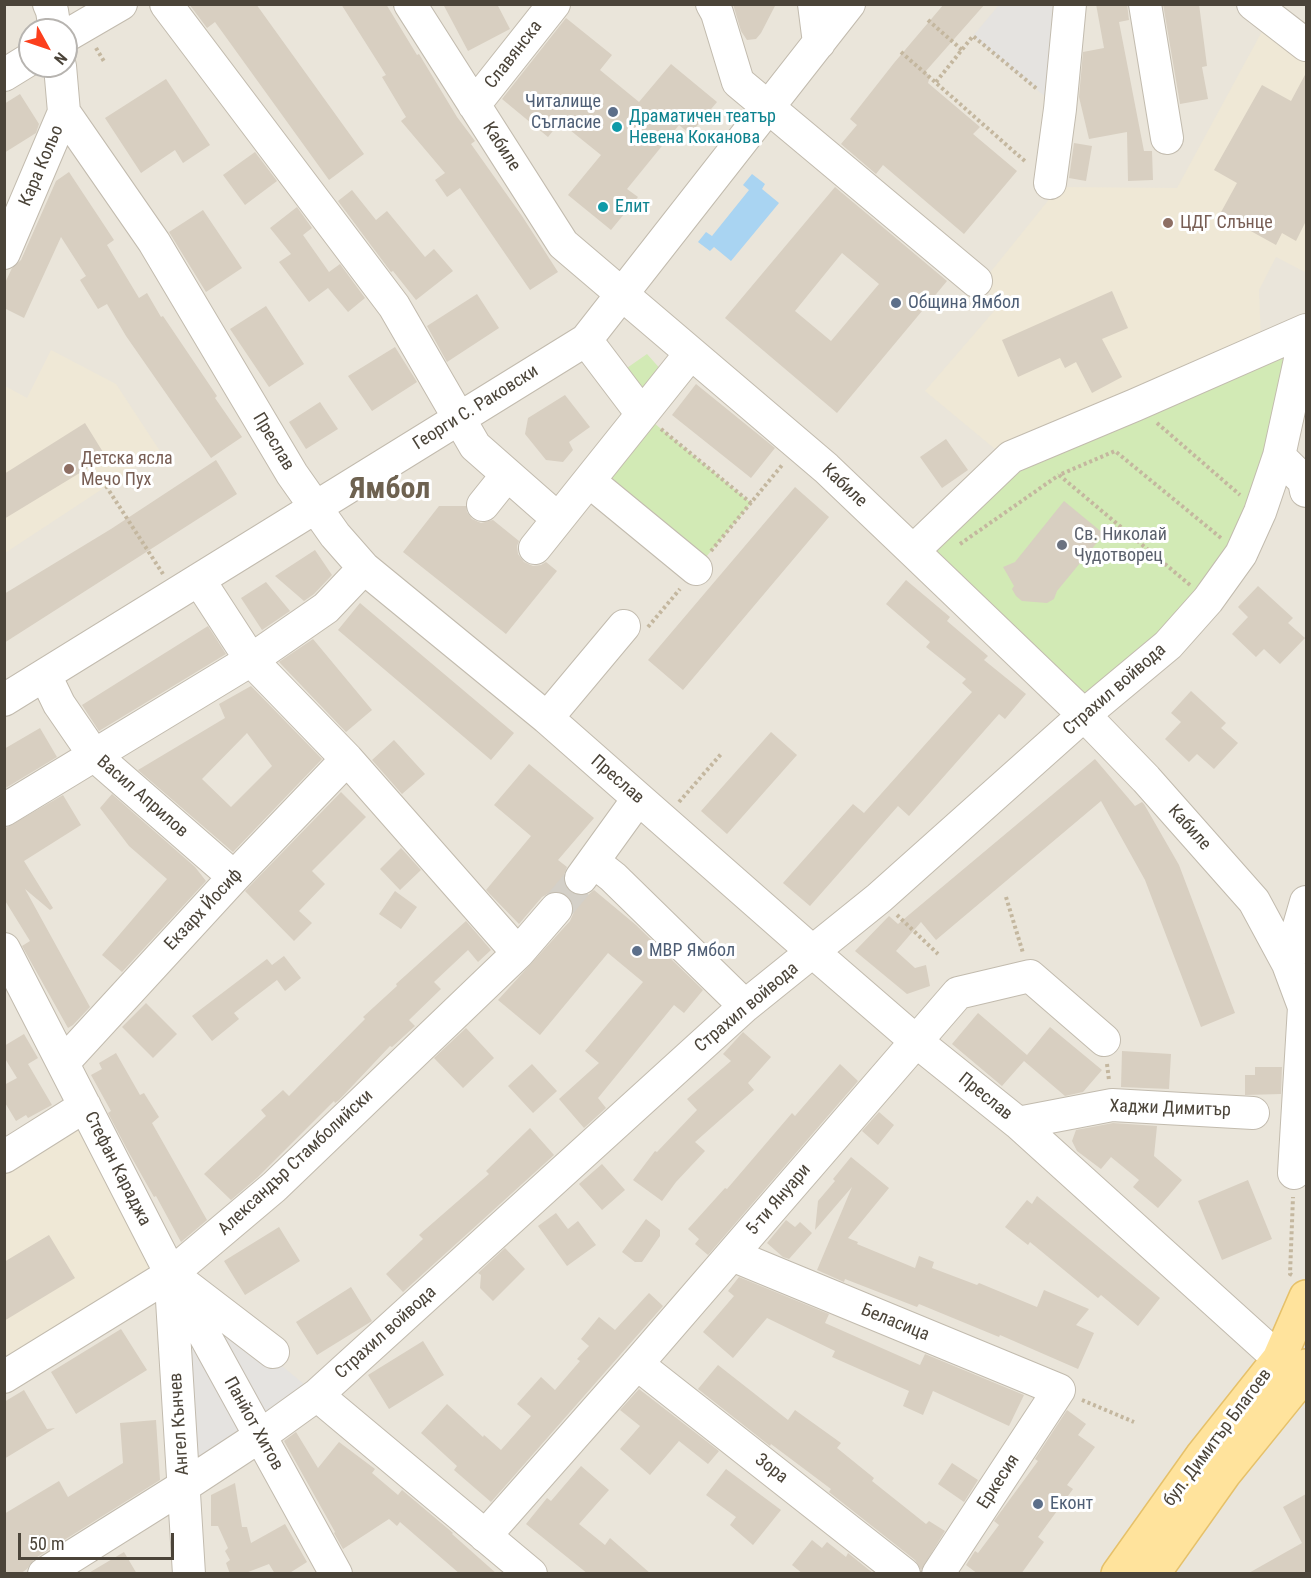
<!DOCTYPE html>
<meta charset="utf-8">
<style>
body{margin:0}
#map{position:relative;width:1311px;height:1578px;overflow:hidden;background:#f6f3ec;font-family:"Roboto Condensed",sans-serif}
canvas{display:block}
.frame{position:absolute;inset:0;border:6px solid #4b4439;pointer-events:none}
.north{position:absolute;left:18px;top:18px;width:60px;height:60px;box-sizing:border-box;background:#fff;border:2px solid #b7b4b0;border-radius:50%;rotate:130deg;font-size:16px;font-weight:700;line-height:24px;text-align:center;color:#4b4439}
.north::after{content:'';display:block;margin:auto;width:21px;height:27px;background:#fc3f1d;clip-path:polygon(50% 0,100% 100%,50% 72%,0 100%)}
.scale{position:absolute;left:18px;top:1533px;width:156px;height:27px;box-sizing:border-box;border:3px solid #4b4439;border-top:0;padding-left:8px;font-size:18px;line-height:21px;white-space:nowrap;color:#4b4439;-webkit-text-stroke:4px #fff;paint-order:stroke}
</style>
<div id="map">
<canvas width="1311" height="1578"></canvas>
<div class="frame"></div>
<div class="north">N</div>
<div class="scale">50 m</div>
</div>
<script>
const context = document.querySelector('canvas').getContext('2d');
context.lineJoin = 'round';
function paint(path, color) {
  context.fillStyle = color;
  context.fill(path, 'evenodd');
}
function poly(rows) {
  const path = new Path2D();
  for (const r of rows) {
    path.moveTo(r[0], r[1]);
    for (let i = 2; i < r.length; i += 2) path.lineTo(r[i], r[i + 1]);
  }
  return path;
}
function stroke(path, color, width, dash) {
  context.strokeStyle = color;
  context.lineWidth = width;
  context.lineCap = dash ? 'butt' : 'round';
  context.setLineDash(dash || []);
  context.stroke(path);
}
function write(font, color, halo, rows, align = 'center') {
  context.font = font + ' "Roboto Condensed",sans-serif';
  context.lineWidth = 6;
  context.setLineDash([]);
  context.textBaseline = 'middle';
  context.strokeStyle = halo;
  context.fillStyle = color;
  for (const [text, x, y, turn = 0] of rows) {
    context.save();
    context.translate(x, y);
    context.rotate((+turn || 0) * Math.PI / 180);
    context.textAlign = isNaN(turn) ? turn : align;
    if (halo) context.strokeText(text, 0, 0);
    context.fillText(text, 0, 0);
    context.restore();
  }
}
paint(poly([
 [5,5,1306,5,1306,1573,5,1573],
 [30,30,66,30,66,66,30,66]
]), '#eae5da');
paint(poly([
 [1266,24,1306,54,1305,272,1276,257,1259,290,1261,341,1001,454,925,391,1001,303,980,285,1059,187,1177,188],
 [51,350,116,384,160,451,5,553,5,386,27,398],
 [85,1106,171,1274,5,1377,5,1157]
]), '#efe8d6');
paint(poly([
 [1306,330,1241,554,1084,715,913,551,1011,457],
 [647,354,670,380,643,414,751,503,696,569,589,481,642,414,614,377]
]), '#d2eab5');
paint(poly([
 [999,5,1070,5,1060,109,973,36],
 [171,1274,317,1395,184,1486]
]), '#e5e3e0');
paint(poly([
 [752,174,765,184,762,189,779,203,731,261,714,247,710,251,698,242,706,232,712,236,749,190,743,185]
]), '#a9d4f2');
paint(poly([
 [189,4,256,4,364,154,329,180,215,22,207,28],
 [341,4,386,4,417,55,419,54,457,117,475,141,471,144,522,216,558,272,530,290,460,188,447,197,435,180,445,173,401,121,406,117,382,77,386,75],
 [443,4,497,4,510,29,468,51],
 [733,4,776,4,761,33,756,39,747,40,741,31],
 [944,4,985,4,925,72,930,76,928,83,980,127,973,134,1017,171,964,234,883,165,876,174,841,144,857,125,850,119,894,63],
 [1096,4,1127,4,1129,20,1119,22,1144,151,1152,151,1153,180,1128,181,1127,132,1089,139,1079,97,1083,52,1104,48],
 [1163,4,1199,4,1207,66,1202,67,1208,99,1180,104],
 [566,18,612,55,600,70,639,102,671,64,717,102,690,134,679,125,627,189,638,197,611,230,568,195,601,155,560,122,548,137,502,99],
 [1306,73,1306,221,1296,241,1282,233,1276,245,1220,214,1237,183,1214,170,1262,85,1291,101],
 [166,79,210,145,183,163,175,150,141,173,105,118],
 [20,94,39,124,36,133,4,153,4,104],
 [1074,143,1092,146,1086,181,1069,178],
 [255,152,277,181,245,205,223,175],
 [69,172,114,240,107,245,139,298,147,293,161,317,163,316,217,396,215,398,242,437,211,458,126,336,107,304,98,309,80,280,86,276,61,237,24,318,4,308,4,285,12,268,21,260,56,181],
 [835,187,947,281,837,413,725,318],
 [842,253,879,284,831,341,795,311],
 [352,190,376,220,387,211,425,257,434,249,453,271,416,300,393,271,391,272,338,201],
 [297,207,312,228,303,235,329,272,340,264,365,298,348,312,328,288,309,302,279,262,291,254,270,228],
 [203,210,242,268,206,292,169,232],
 [1112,291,1128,328,1102,339,1122,377,1092,393,1076,362,1065,368,1060,358,1018,377,1002,340],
 [477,294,499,328,447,362,427,326],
 [266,306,304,364,269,387,230,329],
 [395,347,417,382,372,411,348,376],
 [696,384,775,448,751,478,672,415],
 [565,395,590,427,569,442,573,450,563,462,546,460,525,434,528,418],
 [320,402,338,429,306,449,289,422],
 [85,423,106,457,4,519,4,474],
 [946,439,968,470,942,488,920,457],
 [216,460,237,494,4,643,4,594,111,529],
 [795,487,829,517,683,690,648,660],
 [1064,501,1104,534,1057,591,1054,599,1047,603,1022,601,1016,596,1012,589,1014,586,1003,567,1015,562],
 [439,506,466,506,467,512,472,519,481,523,493,520,519,541,517,546,518,554,524,562,533,566,541,565,546,562,557,571,506,634,403,552],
 [315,550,332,575,314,594,304,601,275,576],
 [906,580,950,617,947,621,988,656,984,660,1026,694,1005,719,999,714,909,816,898,806,810,906,783,883,853,804,864,813,972,692,962,683,966,679,926,647,930,642,886,604],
 [266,582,290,611,262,630,241,598],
 [1258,586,1293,618,1288,623,1305,638,1280,664,1264,649,1256,657,1232,634,1248,617,1238,607],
 [360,603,514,733,491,760,338,630],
 [208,626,226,654,99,731,82,705],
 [313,639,372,710,346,732,279,662],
 [251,686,322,759,233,852,138,770,225,718,219,704],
 [247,733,272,766,231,807,202,779],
 [1191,691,1226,723,1221,728,1238,743,1214,769,1197,754,1189,762,1165,739,1181,722,1171,713],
 [40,728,57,757,4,789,4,749],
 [771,732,797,755,727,834,701,811],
 [394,740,425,774,402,794,372,760],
 [1095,759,1135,806,1142,802,1144,804,1179,865,1235,1013,1201,1027,1145,880,1101,801,936,940,921,922,896,951,915,968,926,965,930,986,907,994,855,951,889,916,898,924],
 [529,764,594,818,558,860,567,867,563,877,565,886,570,892,579,896,588,895,594,890,636,925,703,990,684,1013,674,1005,598,1098,606,1108,584,1128,559,1099,599,1063,585,1051,643,982,608,953,540,1035,498,1000,570,921,574,912,573,903,567,895,559,891,551,892,542,897,519,924,486,890,531,836,494,805],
 [341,792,366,817,312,871,325,884,299,911,312,923,294,941,245,891],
 [112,794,195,867,206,881,122,972,102,955,167,879,129,846,100,808],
 [63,795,81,825,24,861,53,908,50,910,25,889,90,1007,73,1025,68,1028,22,946,30,941,4,899,4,829],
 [401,848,421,870,400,890,380,869],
 [395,891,417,907,401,929,379,914],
 [466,921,491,950,478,962,468,950,434,982,441,989,409,1020,415,1026,392,1047,390,1046,339,1100,335,1103,334,1101,258,1177,231,1200,204,1174,266,1116,261,1110,283,1090,289,1096,365,1019,363,1017,397,986,396,984],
 [284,956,301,978,285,991,277,980,234,1013,239,1019,212,1041,192,1016,267,959,272,965],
 [146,1003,177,1034,153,1058,122,1027],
 [978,1013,1027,1055,1050,1027,1102,1070,1083,1092,1065,1096,1024,1061,1002,1086,952,1044],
 [466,1028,494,1058,463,1088,434,1058],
 [743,1032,771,1057,748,1083,754,1090,695,1142,705,1151,676,1182,662,1201,633,1180,655,1151,657,1152,697,1110,687,1099,731,1061,723,1054],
 [24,1034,38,1058,28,1064,52,1105,28,1118,26,1115,16,1121,4,1101,4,1085,17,1078,4,1057,4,1046],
 [1122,1051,1171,1054,1169,1089,1121,1087],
 [116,1053,140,1095,144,1093,159,1117,152,1123,207,1220,181,1242,156,1196,154,1197,128,1151,108,1113,111,1111,91,1075,102,1069,99,1063],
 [532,1064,557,1091,533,1113,508,1086],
 [840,1064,858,1081,708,1255,695,1244,699,1239,688,1229,725,1188,727,1189,792,1113,795,1116],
 [1255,1067,1282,1067,1281,1094,1245,1095,1245,1075,1255,1075],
 [879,1112,894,1125,878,1145,862,1131],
 [1113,1123,1157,1126,1154,1156,1182,1180,1158,1208,1133,1187,1139,1180,1111,1157,1101,1169,1077,1151,1072,1141,1076,1130],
 [530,1128,554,1155,403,1292,386,1274,423,1239,419,1235,489,1174,486,1171],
 [851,1157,889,1188,848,1238,858,1242,857,1244,915,1268,919,1256,934,1262,932,1268,977,1285,979,1283,1037,1307,1044,1290,1089,1309,1076,1325,1094,1333,1078,1369,1000,1335,999,1337,919,1304,917,1307,845,1279,844,1282,817,1270,852,1187,815,1230,818,1201,835,1181,833,1179],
 [602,1164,625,1190,602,1210,579,1184],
 [1248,1180,1272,1239,1222,1260,1198,1201],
 [1037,1196,1160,1298,1138,1326,1101,1295,1098,1298,1030,1242,1028,1245,1005,1227,1027,1200,1032,1204],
 [556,1213,568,1229,578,1221,596,1245,567,1266,538,1226],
 [646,1219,660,1230,660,1236,642,1262,635,1262,622,1252],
 [786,1220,795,1227,800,1222,812,1233,789,1259,783,1257,767,1243],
 [279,1227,300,1261,245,1295,224,1261],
 [49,1235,75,1278,4,1321,4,1262],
 [505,1248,525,1269,493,1301,480,1288,481,1275,478,1273],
 [739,1277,829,1314,825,1323,920,1365,925,1354,1024,1395,1009,1426,933,1391,923,1415,903,1406,909,1391,832,1357,835,1351,767,1318,733,1358,703,1332,734,1296,728,1291],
 [351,1287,372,1321,317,1355,296,1322],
 [649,1293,663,1306,491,1502,454,1470,457,1466,421,1433,447,1404,483,1437,484,1435,501,1450,531,1416,517,1404,541,1377,555,1390,580,1361,577,1359,589,1346,581,1339,599,1317,615,1330],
 [121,1329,147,1370,76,1414,51,1372],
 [423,1341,444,1375,389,1409,368,1375],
 [718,1365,788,1420,795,1410,841,1443,837,1448,874,1478,872,1481,926,1524,929,1521,945,1531,921,1570,915,1560,829,1492,831,1489,771,1444,770,1446,698,1389],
 [639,1389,719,1451,708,1464,679,1441,650,1475,620,1449,640,1426,620,1410],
 [24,1390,47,1429,55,1428,4,1459,4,1402],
 [1067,1410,1086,1424,1078,1435,1095,1447,1067,1485,1073,1489,1038,1537,1044,1542,1021,1574,978,1574,966,1565,975,1551,978,1553,999,1525,994,1521,1038,1461,1035,1459],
 [156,1420,160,1480,34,1559,27,1569,20,1574,4,1574,4,1514,59,1481,68,1497,123,1463,120,1423],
 [296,1432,318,1468,339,1442,375,1469,372,1473,398,1495,402,1490,453,1533,452,1534,497,1574,460,1574,400,1522,397,1526,389,1519,343,1549,334,1533,335,1532,284,1441],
 [952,1463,978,1480,964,1502,938,1484],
 [581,1466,609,1490,579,1524,605,1545,610,1538,651,1574,588,1574,526,1524,547,1498,551,1501],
 [726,1469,781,1510,753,1545,730,1525,736,1517,706,1495],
 [235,1483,242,1527,247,1527,251,1543,285,1524,307,1562,288,1574,275,1574,269,1564,243,1574,230,1574,226,1563,230,1560,225,1551,228,1548,218,1526,211,1526,211,1495],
 [1306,1494,1306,1574,1247,1574,1302,1543,1283,1507],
 [812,1540,822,1548,827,1542,846,1557,848,1553,874,1574,803,1574,792,1565],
 [124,1552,137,1574,87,1574]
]), '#d8cfc1');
stroke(poly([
 [556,909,581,879]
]), '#d4d0c8', 32, [32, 16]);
const minor = poly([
 [49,4,52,11,55,30],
 [166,4,394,306,475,446,558,519],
 [410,4,563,244,826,468,913,551,1084,715,1146,779,1254,901,1288,964,1304,1007,1294,1173],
 [712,4,717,13,738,82,976,281],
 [814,4,819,43],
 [1145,4,1167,138],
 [1253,4,1306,45],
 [66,36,121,4],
 [60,66,64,112,154,242,292,474,335,535,364,568,547,718,813,952,917,1042,1018,1123,1279,1359],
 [4,75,30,59],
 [474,105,554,4],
 [1050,183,1060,109,1070,4],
 [4,253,64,112],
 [586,340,642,414],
 [1279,456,1304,481,1306,491],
 [589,481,696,569],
 [483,505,507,475],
 [535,548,691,353],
 [913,551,1011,457,1135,405,1306,330],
 [199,580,251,660,347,759,518,953],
 [45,675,59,704,94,755,234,877],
 [4,700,586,340,849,4],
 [547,718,624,626],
 [4,810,251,660,326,608,364,568],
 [594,862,613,877,745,1006],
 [581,878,638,799],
 [4,949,171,1274,336,1574],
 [1288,964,1306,902],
 [63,1063,234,877,347,759],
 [1018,1123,1112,1105,1253,1113],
 [4,1157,85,1106],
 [732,1255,1059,1390,938,1574],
 [179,1280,273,1352],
 [171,1284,189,1574],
 [637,1364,904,1574],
 [4,1377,171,1274,274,1187,518,953,556,909],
 [317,1395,531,1574],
 [485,1536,637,1364,958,993,1030,976,1104,1040],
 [44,1574,184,1486,260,1436,317,1395,745,1006,879,898,1084,715,1168,645,1208,600,1241,554,1260,512,1279,456,1306,332]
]);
const major = poly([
 [1118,1574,1202,1456,1279,1359,1306,1297],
 [1153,1574,1224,1474,1300,1380,1306,1366]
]);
stroke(minor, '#c2bbae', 34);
stroke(major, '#e6c16a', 36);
stroke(poly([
 [928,20,962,50],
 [96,48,105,63],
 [901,52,1027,163],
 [936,82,973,36,1037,89],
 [1157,423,1240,495],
 [661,429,751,503],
 [106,486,163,574],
 [960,544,1059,475],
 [711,551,783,464],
 [1190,585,1059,475,1115,451,1221,538],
 [648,627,680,589],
 [679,802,722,753],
 [1006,897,1023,953],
 [897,915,938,954],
 [1107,1064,1109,1080],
 [1292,1275,1290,1274,1293,1197],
 [1082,1400,1134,1422]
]), '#c4b79f', 4, [3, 3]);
stroke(minor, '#fff', 32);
stroke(major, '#ffe39c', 33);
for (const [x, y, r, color] of [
 [613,112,6,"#5c6f8a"],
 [617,127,6,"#0f9aa8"],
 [603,207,6,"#0f9aa8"],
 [1168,223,6,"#8d6e63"],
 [896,303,6,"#5c6f8a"],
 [69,469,6,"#8d6e63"],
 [1062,545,6,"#6b7280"],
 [637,951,6,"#5c6f8a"],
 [1038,1504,6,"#5c6f8a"]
]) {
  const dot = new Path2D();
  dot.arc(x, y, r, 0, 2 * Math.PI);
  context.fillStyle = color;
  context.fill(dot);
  stroke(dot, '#fff', 2);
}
write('18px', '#4b4439', '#fff', [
 ["Славянска",514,55,-52],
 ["Кабиле",501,147,57],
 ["Кара Кольо",42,166,-67],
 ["Георги С. Раковски",476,408,-32],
 ["Преслав",273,442,59],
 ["Кабиле",844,486,43],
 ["Страхил войвода",1115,690,-41],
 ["Преслав",617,780,41],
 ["Васил Априлов",142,797,41],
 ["Кабиле",1189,828,48],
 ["Екзарх Йосиф",204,910,-47],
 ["Страхил войвода",747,1008,-40],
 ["Преслав",985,1097,39],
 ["Хаджи Димитър",1170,1109,2],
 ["Александър Стамболийски",296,1163,-43],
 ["Стефан Караджа",117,1169,63],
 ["5-ти Януари",779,1200,-49],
 ["Беласица",895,1323,22],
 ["Страхил войвода",386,1333,-42],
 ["Ангел Кънчев",180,1424,-94],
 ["Панйот Хитов",253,1424,61],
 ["бул. Димитър Благоев",1218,1438,-53],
 ["Зора",771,1469,38],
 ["Еркесия",999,1482,-57]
]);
write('18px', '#4e5e75', '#fff', [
 ["Читалище",601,102,"right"],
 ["Съгласие",601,123,"right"],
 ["Община Ямбол",908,303],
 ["МВР Ямбол",649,951],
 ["Еконт",1050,1504]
], 'left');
write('18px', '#0d838f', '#fff', [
 ["Драматичен театър",629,117],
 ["Невена Коканова",629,138],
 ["Елит",615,207]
], 'left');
write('18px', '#785e54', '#fff', [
 ["ЦДГ Слънце",1180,223],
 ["Детска ясла",81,459],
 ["Мечо Пух",81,480]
], 'left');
write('18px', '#5b616d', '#fff', [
 ["Св. Николай",1074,535],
 ["Чудотворец",1074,556]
], 'left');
write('bold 30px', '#6e6250', '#fff', [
 ["Ямбол",390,490]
]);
</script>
